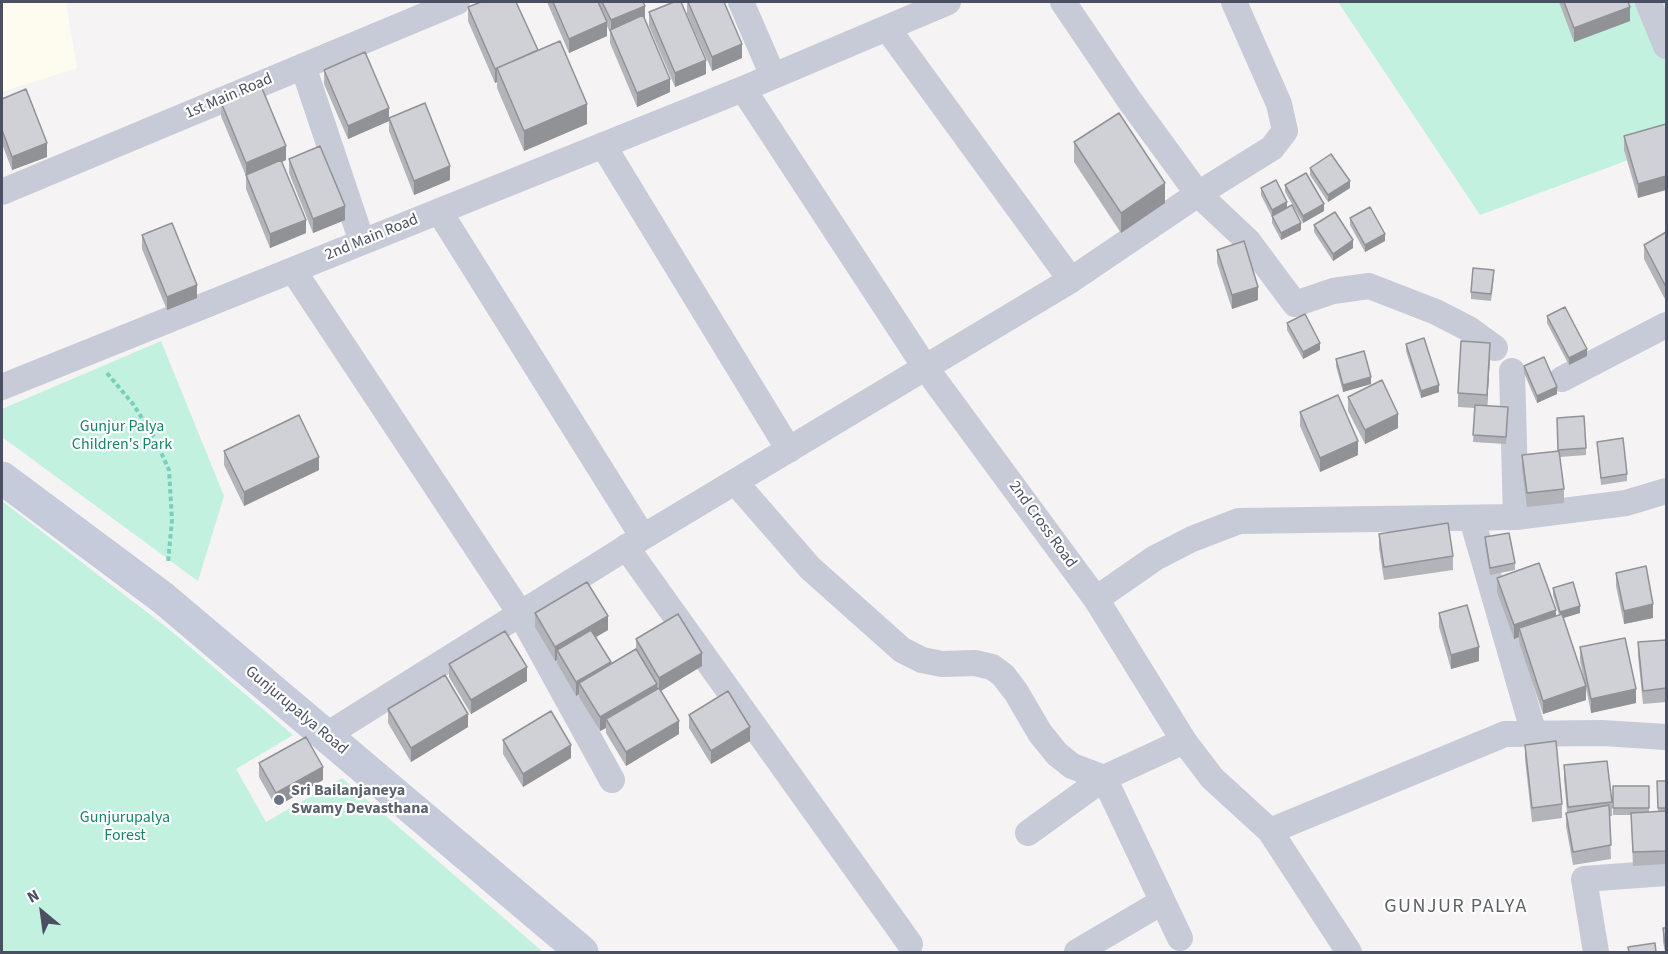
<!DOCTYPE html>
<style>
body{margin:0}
#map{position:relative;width:1668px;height:954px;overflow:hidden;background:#f5f3f3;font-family:"Source Sans 3",sans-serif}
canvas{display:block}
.frame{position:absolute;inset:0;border:3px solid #4a5061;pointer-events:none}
.north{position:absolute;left:12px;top:882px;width:60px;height:60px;-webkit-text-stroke:4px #fff;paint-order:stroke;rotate:331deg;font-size:16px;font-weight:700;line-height:24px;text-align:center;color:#4a5061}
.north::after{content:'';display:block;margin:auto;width:21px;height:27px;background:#4a5061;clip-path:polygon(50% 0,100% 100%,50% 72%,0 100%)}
</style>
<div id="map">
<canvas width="1668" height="954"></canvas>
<div class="frame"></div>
<div class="north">N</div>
</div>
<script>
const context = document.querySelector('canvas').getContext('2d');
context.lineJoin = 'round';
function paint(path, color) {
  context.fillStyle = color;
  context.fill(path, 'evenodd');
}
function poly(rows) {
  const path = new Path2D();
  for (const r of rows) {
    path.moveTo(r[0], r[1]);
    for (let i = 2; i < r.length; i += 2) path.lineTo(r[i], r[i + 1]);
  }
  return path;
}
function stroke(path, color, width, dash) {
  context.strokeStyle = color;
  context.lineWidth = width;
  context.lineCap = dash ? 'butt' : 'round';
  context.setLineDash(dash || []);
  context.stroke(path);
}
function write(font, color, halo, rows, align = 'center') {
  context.font = font + ' "Source Sans 3",sans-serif';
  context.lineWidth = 4.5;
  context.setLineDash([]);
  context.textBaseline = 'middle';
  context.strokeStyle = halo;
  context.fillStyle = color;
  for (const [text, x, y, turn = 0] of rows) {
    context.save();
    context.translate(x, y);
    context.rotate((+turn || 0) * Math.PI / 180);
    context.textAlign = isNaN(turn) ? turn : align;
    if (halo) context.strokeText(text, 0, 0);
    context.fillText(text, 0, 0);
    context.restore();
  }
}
paint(poly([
 [2,2,66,2,77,68,2,92]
]), '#fdfcee');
paint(poly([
 [1338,2,1666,2,1666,146,1480,215],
 [161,341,224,496,198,581,2,437,2,409],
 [2,501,170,630,293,735,236,769,266,822,342,778,543,952,2,952]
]), '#c2f1e0');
stroke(poly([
 [107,373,133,404,154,437,169,470,172,520,168,563]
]), '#79d0ba', 4, [4.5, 3]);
stroke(poly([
 [741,2,773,76],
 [1063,2,1130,101,1198,194,1248,241,1295,304,1333,291,1369,286,1436,312,1469,329,1495,348],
 [1648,2,1666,46],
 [887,28,1071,280],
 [303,66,362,242],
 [743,89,925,367,1096,599,1184,741,1212,778,1270,831,1349,952],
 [603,145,789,450],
 [2,192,457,2],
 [439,211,643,537],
 [293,270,520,613,612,780],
 [1512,371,1516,517],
 [1562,379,1666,325],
 [2,387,743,89,948,2],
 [735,482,810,568,902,650,922,660,942,664,975,663,992,667,1003,675,1016,692,1040,733,1057,754,1072,766,1104,778],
 [1472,519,1534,734],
 [626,547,910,944],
 [1096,599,1155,558,1192,539,1239,521,1516,517,1626,503,1666,491],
 [325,736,643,537,1071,280,1198,194,1272,148,1285,131,1279,104,1234,2],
 [1270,831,1505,734,1602,733,1666,737],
 [1028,833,1104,778],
 [1180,938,1104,778,1184,741],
 [1077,952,1162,902],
 [1596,952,1584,879,1666,873]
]), '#c7cbd7', 26);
stroke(poly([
 [2,478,163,598,582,952]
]), '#c5cbdb', 33);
paint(poly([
 [547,2,643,2,645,19,670,92,637,107,610,43,610,32,607,26,607,36,569,53],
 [687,2,724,2,742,58,712,71,687,14],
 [1559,2,1628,2,1630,21,1574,42],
 [468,7,538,50,587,124,524,151,497,88,497,82,495,83,468,21],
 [649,12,706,74,675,87,649,26],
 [324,70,389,117,450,180,414,195,389,131,389,121,348,139,324,84],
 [2,99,47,157,12,170,2,144],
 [221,102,286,160,282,162,306,233,270,248,246,189,246,176,221,116],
 [1666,124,1638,198,1624,150,1624,136],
 [1074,142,1165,203,1121,233,1074,162],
 [289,159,345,220,313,233,289,173],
 [1310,168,1350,188,1328,202,1310,175],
 [1285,185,1324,211,1303,223,1285,192],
 [1261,188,1287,208,1301,230,1281,240,1272,223,1272,217,1261,195],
 [1350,218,1385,241,1365,252,1350,225],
 [1314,225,1353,248,1333,261,1314,232],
 [1666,232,1666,301,1644,259,1644,245],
 [142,235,197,298,167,310,142,249],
 [1217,250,1258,300,1232,309,1217,263],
 [1494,277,1491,301,1471,299,1471,292],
 [1547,316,1587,356,1569,365,1547,323],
 [1287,323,1320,350,1303,359,1287,330],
 [1406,344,1439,392,1421,398,1406,351],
 [1490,357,1487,406,1508,414,1506,444,1473,442,1475,408,1458,407,1458,393],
 [1336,359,1371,384,1343,392,1336,366],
 [1524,366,1557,394,1537,403,1524,373],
 [1348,397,1398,428,1365,444,1348,411],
 [1300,412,1358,455,1320,472,1300,426],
 [1557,418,1586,448,1586,455,1560,457,1564,489,1564,503,1527,507,1522,469,1522,455,1558,451],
 [1597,442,1627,474,1627,481,1601,485],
 [224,451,319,470,244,506,224,465],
 [1379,534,1453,556,1453,570,1384,580,1379,548],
 [1485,537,1515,563,1515,570,1490,575,1485,544],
 [1616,573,1653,618,1624,624,1616,586],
 [1497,578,1556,616,1559,615,1553,595,1553,588,1580,613,1563,618,1585,684,1580,661,1580,647,1636,703,1591,713,1586,688,1586,700,1543,714,1519,642,1519,637,1514,639,1497,592],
 [535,613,608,630,596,637,611,664,636,649,636,639,702,666,661,691,679,734,626,766,606,733,606,728,600,731,579,697,579,694,576,696,557,663,557,660,555,661,535,627],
 [1439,613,1479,661,1451,669,1439,627],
 [1666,640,1666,702,1643,704,1638,656,1638,642],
 [449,664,527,681,471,714,449,677],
 [388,709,468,727,411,762,388,723],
 [689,715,750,741,711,764,689,728],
 [503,740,571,758,523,787,503,754],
 [1525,745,1562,804,1562,818,1532,822,1525,759],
 [259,763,323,780,276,807,259,777],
 [1564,765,1612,802,1612,816,1609,816,1611,859,1573,865,1566,826,1566,813,1567,813,1564,779],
 [1657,781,1666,781,1666,864,1633,866,1631,815,1613,815,1613,786,1649,786,1649,812,1658,812],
 [1663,928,1666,952,1665,952,1663,942]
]), '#b2b4b9');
paint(poly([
 [645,6,645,19,611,32,611,20],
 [1630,7,1630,21,1574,42,1574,28],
 [607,22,607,36,569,53,569,39],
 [742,44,742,58,712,71,712,57],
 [706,60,706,74,675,87,675,73],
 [495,69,497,69,497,82,495,83],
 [670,79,670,92,637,107,637,93],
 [587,104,587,124,524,151,524,131],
 [389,108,389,121,348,139,348,126],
 [47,143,47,157,12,170,12,157],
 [286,146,286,160,246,176,246,163],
 [450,166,450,180,414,195,414,181],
 [1666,176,1666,190,1638,198,1638,184],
 [1350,181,1350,188,1328,202,1328,195],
 [1165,183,1165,203,1121,233,1121,213],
 [1287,202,1287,209,1272,217,1272,210],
 [1324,204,1324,211,1303,223,1303,216],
 [345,206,345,220,313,233,313,219],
 [306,220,306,233,270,248,270,234],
 [1301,223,1301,230,1281,240,1281,233],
 [1385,234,1385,241,1365,252,1365,245],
 [1353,240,1353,248,1333,261,1333,254],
 [197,285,197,298,167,310,167,297],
 [1258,287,1258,300,1232,309,1232,295],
 [1320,343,1320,350,1303,359,1303,352],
 [1490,343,1490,357,1487,409,1487,395],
 [1587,349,1587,356,1569,365,1569,358],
 [1371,377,1371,384,1343,392,1343,385],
 [1439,385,1439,392,1421,398,1421,391],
 [1557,387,1557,394,1537,403,1537,396],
 [1398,414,1398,428,1365,444,1365,430],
 [1358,441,1358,455,1320,472,1320,458],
 [319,457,319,470,244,506,244,492],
 [1653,604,1653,618,1624,624,1624,611],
 [1580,606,1580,613,1560,619,1560,612],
 [1556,610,1556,624,1519,628,1519,637,1514,639,1514,625],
 [608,616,608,630,562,657,557,650,557,660,555,661,555,647],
 [1479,647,1479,661,1451,669,1451,655],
 [702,653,702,666,659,692,659,678],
 [611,662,611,675,579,683,579,694,576,696,576,682],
 [527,667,527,681,471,714,471,700],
 [657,684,657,698,606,719,606,728,600,731,600,717],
 [1586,686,1586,700,1543,714,1543,701],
 [1636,689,1636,703,1591,713,1591,699],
 [468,714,468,727,411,762,411,748],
 [679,721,679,734,626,766,626,752],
 [750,727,750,741,711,764,711,751],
 [571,745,571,758,523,787,523,774],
 [323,767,323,780,276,807,276,793]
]), '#919296');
const building = poly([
 [481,2,516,2,538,50,495,69,468,7,481,2],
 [553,2,598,2,607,22,569,39,553,2],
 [602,2,643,2,645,6,611,20,602,2],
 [674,2,681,2,706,60,675,73,649,12,674,2],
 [688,2,724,2,742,44,712,57,688,2],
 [1564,2,1628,2,1630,7,1574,28,1564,2],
 [643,15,670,79,637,93,610,30,643,15],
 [560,41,587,104,524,131,497,68,560,41],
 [365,52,389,108,348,126,324,70,365,52],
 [261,86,286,146,246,163,221,102,261,86],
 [26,89,47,143,12,157,2,130,2,99,26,89],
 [425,103,450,166,414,181,389,118,425,103],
 [1119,113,1165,183,1121,213,1074,142,1119,113],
 [1666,124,1666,176,1638,184,1624,136,1666,124],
 [320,146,345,206,313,219,289,159,320,146],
 [1331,154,1350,181,1328,195,1310,168,1331,154],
 [281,160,306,220,270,234,246,175,281,160],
 [1306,173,1324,204,1303,216,1285,185,1306,173],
 [1276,180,1287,202,1272,210,1261,188,1276,180],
 [1292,205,1301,223,1281,233,1272,216,1292,205],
 [1370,207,1385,234,1365,245,1350,218,1370,207],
 [1335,212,1353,240,1333,254,1314,225,1335,212],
 [172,223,197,285,167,297,142,235,172,223],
 [1666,232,1666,287,1644,245,1666,232],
 [1244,241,1258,287,1232,295,1217,250,1244,241],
 [1473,268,1494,270,1491,294,1471,292,1473,268],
 [1565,307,1587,349,1569,358,1547,316,1565,307],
 [1305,314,1320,343,1303,352,1287,323,1305,314],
 [1424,338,1439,385,1421,391,1406,344,1424,338],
 [1461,341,1490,343,1487,395,1458,393,1461,341],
 [1364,351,1371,377,1343,385,1336,359,1364,351],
 [1544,357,1557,387,1537,396,1524,366,1544,357],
 [1382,380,1398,414,1365,430,1348,397,1382,380],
 [1338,395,1358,441,1320,458,1300,412,1338,395],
 [1475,405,1508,407,1506,437,1473,435,1475,405],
 [299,415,319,457,244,492,224,451,299,415],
 [1584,416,1586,448,1558,450,1557,418,1584,416],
 [1623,438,1627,474,1601,478,1597,442,1623,438],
 [1559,451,1564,489,1527,493,1522,455,1559,451],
 [1448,523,1453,556,1384,567,1379,534,1448,523],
 [1509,533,1515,563,1490,568,1485,537,1509,533],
 [1539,563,1556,610,1514,625,1497,578,1539,563],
 [1646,566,1653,604,1624,611,1616,573,1646,566],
 [587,582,608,616,555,647,535,613,587,582],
 [1573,582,1580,606,1560,612,1553,588,1573,582],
 [1467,605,1479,647,1451,655,1439,613,1467,605],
 [678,614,702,653,659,678,636,639,678,614],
 [1562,614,1586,686,1543,701,1519,628,1562,614],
 [591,630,611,662,576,682,557,650,591,630],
 [505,631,527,667,471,700,449,664,505,631],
 [1625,638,1636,689,1591,699,1580,647,1625,638],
 [1666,640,1666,688,1643,691,1638,642,1666,640],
 [636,649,657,684,600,717,579,683,636,649],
 [445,675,468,714,411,748,388,709,445,675],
 [659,688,679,721,626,752,606,719,659,688],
 [728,691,750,727,711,751,689,715,728,691],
 [551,711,571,745,523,774,503,740,551,711],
 [306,737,323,767,276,793,259,763,306,737],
 [1556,741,1562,804,1532,808,1525,745,1556,741],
 [1607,761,1612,802,1568,807,1564,765,1607,761],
 [1657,781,1666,781,1666,808,1658,808,1657,781],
 [1613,786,1649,786,1649,808,1613,808,1613,786],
 [1609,805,1611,845,1573,852,1566,813,1609,805],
 [1666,811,1666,851,1633,852,1631,813,1666,811],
 [1663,928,1666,928,1666,951,1663,928],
 [1655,943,1656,952,1629,952,1628,947,1655,943]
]);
paint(building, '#cfd1d7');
stroke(building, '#919296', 1.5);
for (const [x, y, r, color] of [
 [279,800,6,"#6b7280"]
]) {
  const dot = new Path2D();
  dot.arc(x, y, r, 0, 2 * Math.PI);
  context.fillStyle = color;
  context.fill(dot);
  stroke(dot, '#fff', 2);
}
write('16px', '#4a5061', '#fff', [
 ["1st Main Road",229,97,-23],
 ["2nd Main Road",372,238,-22],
 ["2nd Cross Road",1042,525,54],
 ["Gunjurupalya Road",296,711,40]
]);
write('16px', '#168669', '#fff', [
 ["Gunjur Palya",122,427],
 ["Children's Park",122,445],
 ["Gunjurupalya",125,818],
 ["Forest",125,836]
]);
write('bold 16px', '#5b616d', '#fff', [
 ["Sri Bailanjaneya",291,791],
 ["Swamy Devasthana",291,809]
], 'left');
context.letterSpacing = '1.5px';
write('20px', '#5f6168', '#fff', [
 ["GUNJUR PALYA",1456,908]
]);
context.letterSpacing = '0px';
</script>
